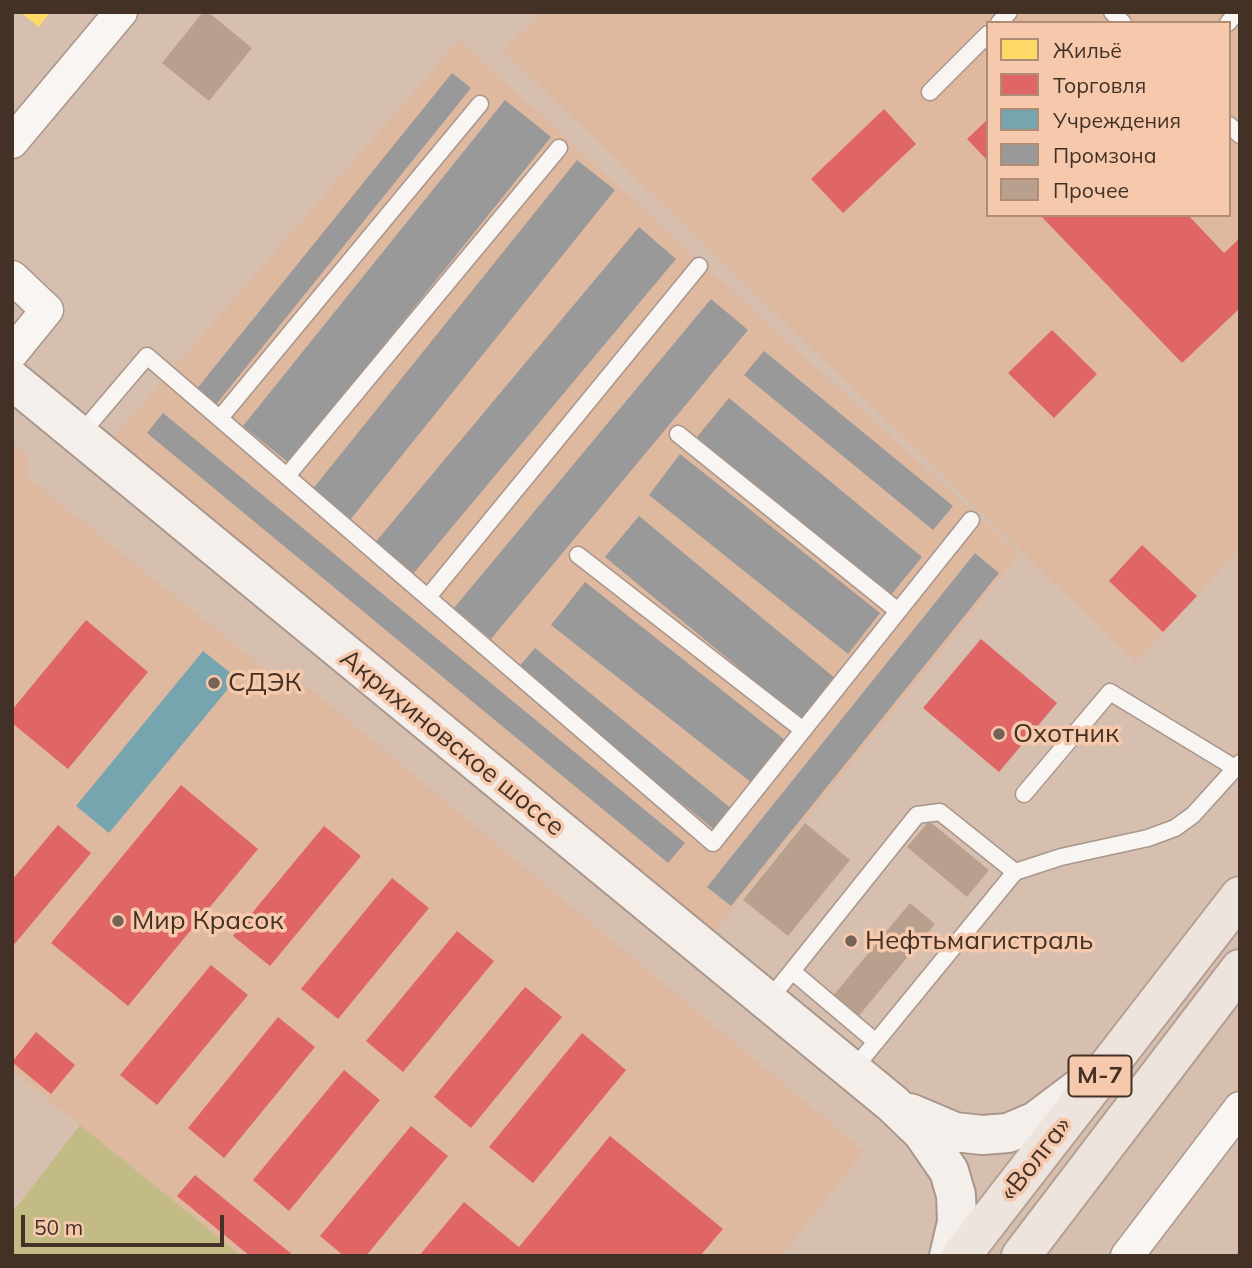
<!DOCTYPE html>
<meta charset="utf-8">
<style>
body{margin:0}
#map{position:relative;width:1252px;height:1268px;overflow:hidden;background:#d7bfb0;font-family:Mulish,sans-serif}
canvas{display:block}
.frame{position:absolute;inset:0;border:14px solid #433126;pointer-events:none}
.legend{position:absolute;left:986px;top:21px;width:245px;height:196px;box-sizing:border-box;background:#f6c8ac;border:2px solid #ae8c76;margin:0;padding:9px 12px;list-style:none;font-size:21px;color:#433126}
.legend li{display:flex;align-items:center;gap:14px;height:35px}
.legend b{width:35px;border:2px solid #ae8c76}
.scale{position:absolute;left:21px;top:1215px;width:203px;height:32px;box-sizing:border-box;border:4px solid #433126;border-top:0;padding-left:9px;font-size:21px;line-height:24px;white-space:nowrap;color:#433126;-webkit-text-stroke:5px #f6c8ac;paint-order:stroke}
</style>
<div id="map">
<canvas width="1252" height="1268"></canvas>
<div class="frame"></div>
<ul class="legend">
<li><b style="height:19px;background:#ffd966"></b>Жильё</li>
<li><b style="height:19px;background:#e06666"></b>Торговля</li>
<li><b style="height:19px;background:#76a5af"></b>Учреждения</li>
<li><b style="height:19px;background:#999"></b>Промзона</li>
<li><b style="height:19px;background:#b99f8e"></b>Прочее</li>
</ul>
<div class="scale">50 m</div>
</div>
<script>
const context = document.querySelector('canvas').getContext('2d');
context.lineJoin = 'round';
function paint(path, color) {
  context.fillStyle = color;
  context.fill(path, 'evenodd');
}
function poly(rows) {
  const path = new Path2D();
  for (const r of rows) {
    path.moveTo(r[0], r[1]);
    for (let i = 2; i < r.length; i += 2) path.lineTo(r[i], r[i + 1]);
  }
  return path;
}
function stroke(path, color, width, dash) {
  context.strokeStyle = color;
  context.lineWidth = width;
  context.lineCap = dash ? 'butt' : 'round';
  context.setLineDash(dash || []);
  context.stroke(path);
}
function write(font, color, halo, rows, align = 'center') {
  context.font = font + ' Mulish,sans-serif';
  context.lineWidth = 7;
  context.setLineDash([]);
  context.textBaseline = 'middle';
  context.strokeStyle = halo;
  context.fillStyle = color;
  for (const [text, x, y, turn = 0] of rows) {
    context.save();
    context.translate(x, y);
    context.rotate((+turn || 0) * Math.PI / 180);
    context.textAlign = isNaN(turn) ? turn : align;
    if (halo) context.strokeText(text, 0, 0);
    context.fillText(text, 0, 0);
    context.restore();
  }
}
paint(poly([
 [543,12,1240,12,1240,548,1136,662,503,50],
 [988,23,1229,23,1229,215,988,215],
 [459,40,1019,554,709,939,108,444],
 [12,444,28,457,26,476,281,682,293,674,864,1151,781,1256,242,1256,12,1070]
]), '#dfb8a0');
paint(poly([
 [80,1125,242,1256,12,1256,12,1213]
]), '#c2bb86');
paint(poly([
 [20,12,50,12,39,27]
]), '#ffd966');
paint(poly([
 [884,109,916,144,843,213,811,179],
 [988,119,988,161,967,139],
 [1040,215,1188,215,1224,253,1240,238,1240,308,1182,363],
 [1052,330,1097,374,1054,418,1008,373],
 [1142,545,1197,596,1163,632,1109,581],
 [86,620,148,672,68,769,12,723,12,710],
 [981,639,1057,703,999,772,923,708],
 [181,785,258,849,128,1006,51,943],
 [58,825,91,853,12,947,12,880],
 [324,826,361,856,270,966,233,936],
 [392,878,429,908,338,1019,301,989],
 [457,931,494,961,403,1072,366,1041],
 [211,965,248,995,157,1105,120,1075],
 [525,987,562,1017,471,1128,434,1097],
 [278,1017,315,1047,224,1158,188,1128],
 [36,1032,75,1065,51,1094,12,1062],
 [582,1033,626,1070,533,1183,489,1147],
 [344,1070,380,1100,289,1211,253,1180],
 [411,1126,448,1156,366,1256,344,1256,320,1236],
 [610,1136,723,1229,700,1256,419,1256,464,1202,519,1247],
 [195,1175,294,1256,250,1256,177,1196]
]), '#e06666');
paint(poly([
 [203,651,237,678,109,833,76,806]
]), '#76a5af');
paint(poly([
 [452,73,471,88,214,407,195,391],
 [505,100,551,137,289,463,243,426],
 [577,160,615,190,350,520,312,490],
 [639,227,676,259,412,575,374,544],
 [711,299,748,330,491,639,454,608],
 [764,351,953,506,933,530,744,375],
 [729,398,922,557,891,595,697,437],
 [163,413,685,843,668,863,147,433],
 [680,454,880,613,848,654,649,495],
 [639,516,836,679,802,720,605,557],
 [975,553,999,573,731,906,707,887],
 [585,582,785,740,752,783,551,625],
 [535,648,733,810,716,831,517,669]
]), '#999');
paint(poly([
 [203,12,208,12,252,48,209,101,162,63],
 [929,821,989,870,967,897,907,847],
 [805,823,850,860,788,936,743,900],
 [910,903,935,924,857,1018,832,997]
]), '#b99f8e');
const service = poly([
 [1112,12,1123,23],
 [999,23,1009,12],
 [1228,23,1237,12],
 [930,92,988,34],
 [1229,125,1240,135],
 [220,418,480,104],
 [678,434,898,611],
 [79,436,147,356,713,843,971,520],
 [287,476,559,148],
 [578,555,803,730],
 [428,597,699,266],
 [1024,794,1110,692,1235,768],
 [792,971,876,1042],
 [768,1001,917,815,940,812,1015,872,1061,857,1148,838,1175,828,1193,815,1240,763],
 [852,1071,1015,872]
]);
const minor = poly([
 [12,142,121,12],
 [12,277,47,310,12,353],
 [1127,1256,1240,1108]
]);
const secondary = poly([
 [12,380,893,1104,922,1132,949,1171,956,1195,957,1222,949,1256],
 [910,1113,955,1132,982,1135,1008,1133,1036,1121,1089,1081]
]);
const trunk = poly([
 [961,1256,1240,896],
 [1021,1256,1240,969]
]);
stroke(service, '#a9968b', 19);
stroke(minor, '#a9968b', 35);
stroke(secondary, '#a9968b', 42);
stroke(trunk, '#b49f92', 42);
stroke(service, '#f9f5f3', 16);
stroke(minor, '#f9f5f3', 32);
stroke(secondary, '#f5efec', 38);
stroke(trunk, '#eee4de', 38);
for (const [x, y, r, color] of [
 [214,683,7,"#776356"],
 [999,734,7,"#776356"],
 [118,921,7,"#776356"],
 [851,941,7,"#776356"]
]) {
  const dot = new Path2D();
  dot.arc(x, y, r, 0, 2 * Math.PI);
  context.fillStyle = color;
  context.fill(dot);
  stroke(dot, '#f6c8ac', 2.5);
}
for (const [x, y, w] of [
 [1100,1076,63]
]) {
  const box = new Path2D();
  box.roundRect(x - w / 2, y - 20.5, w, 41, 5);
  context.fillStyle = '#f6c8ac';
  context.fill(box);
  stroke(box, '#433126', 2);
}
write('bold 24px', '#433126', null, [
 ["М-7",1100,1076]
]);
write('26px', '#433126', '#f6c8ac', [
 ["СДЭК",228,683],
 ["Охотник",1013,734],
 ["Мир Красок",132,921],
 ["Нефтьмагистраль",865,941]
], 'left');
write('26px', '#433126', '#f6c8ac', [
 ["Акрихиновское шоссе",452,743,39],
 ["«Волга»",1036,1159,-52]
]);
</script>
